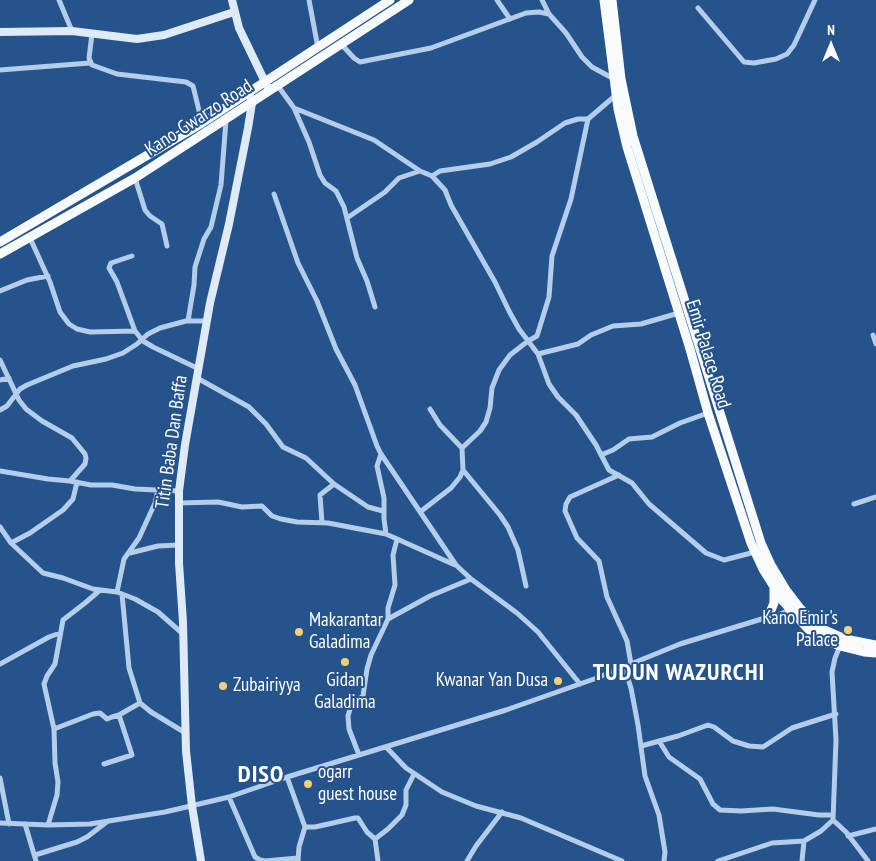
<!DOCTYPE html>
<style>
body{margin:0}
#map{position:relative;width:876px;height:861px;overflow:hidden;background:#25538c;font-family:"PT Sans Narrow",sans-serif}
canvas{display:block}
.north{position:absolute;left:806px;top:20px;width:50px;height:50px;-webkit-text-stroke:4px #25538c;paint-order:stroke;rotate:0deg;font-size:14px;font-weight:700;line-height:20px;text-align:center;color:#fff}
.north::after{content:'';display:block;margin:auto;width:18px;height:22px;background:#fff;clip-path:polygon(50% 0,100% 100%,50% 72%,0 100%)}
</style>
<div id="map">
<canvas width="876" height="861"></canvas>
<div class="north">N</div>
</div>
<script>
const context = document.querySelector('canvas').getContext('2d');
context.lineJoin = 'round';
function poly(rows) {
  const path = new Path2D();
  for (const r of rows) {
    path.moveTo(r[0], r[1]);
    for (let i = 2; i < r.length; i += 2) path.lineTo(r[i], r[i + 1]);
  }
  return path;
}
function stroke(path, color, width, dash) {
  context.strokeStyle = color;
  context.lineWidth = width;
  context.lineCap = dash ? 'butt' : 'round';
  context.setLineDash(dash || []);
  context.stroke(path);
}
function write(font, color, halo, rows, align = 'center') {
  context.font = font + ' "PT Sans Narrow",sans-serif';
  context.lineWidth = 4;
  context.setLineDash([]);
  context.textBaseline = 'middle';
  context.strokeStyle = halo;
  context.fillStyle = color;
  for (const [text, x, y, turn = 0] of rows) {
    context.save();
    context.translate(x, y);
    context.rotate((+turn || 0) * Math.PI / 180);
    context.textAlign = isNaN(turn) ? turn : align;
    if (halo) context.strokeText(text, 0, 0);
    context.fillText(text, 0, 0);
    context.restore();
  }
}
stroke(poly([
 [59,0,72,31],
 [309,0,318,48],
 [497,0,510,19],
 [542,0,549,14],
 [698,8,744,62,754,63,776,59,787,54,794,45,815,0],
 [92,34,89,58,92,65,117,74,186,82,193,86,202,123],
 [342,45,354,58,360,62,431,48,526,13,539,12,549,14,566,33,582,57,592,67,616,80],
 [0,70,90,63],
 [278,86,294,108,309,142,320,175,325,183,336,191,344,207,357,258,367,281,375,307],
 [294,108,374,140,420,171,432,176,445,190,451,205,495,282,509,311,519,329,538,354,549,384,558,397,576,415,596,445,609,470,632,483,649,504,706,553,724,560,755,552],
 [432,176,440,171,490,164,511,157,537,142,565,123,578,119,588,119],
 [135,178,145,210,150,216,162,224,167,246],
 [274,194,298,263,317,301,336,349,355,385,377,446,381,454,456,565,471,579,517,613,538,632,580,684],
 [347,218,385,192,399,178,420,171],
 [30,238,50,282,60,312,69,324,77,329,90,332,135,331],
 [132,256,111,263,109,268,117,282,135,331,143,341,153,347,199,369],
 [0,291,27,280,48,276],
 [188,321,194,285,195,267,204,239,211,227,221,185,226,120],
 [873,335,876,344],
 [538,354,578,344,591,335,613,326,641,324,679,313],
 [0,360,19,400,26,409,42,421,72,438,85,454,86,458,85,464,70,481],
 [197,378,249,407,266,424,283,447,306,458,334,484,368,507,383,511],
 [0,380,9,378],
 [0,410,7,406,20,389,27,385,73,366,106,359,123,353,137,344,148,334,160,328,186,321,207,321],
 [462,448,480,431,486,422,490,408,492,388,499,370,510,355,528,341,537,336,549,297,552,256,571,199,588,119,616,95],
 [381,454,377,466,384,498,384,519,386,534],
 [601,455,613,450,629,439,652,437,680,423,708,413],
 [463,470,500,515,508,527,518,550,526,586],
 [0,471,48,479,70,481,91,485,112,485,135,489,179,491],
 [619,475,570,497,566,504,565,511,577,538,599,561,607,597,627,641,631,664],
 [178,503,218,502,242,507,262,506,272,516,281,519,297,522,328,523,386,534,455,565],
 [854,504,876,497],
 [420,512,451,488,460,477,463,470,462,448,440,425,430,409],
 [322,523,320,495,334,484],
 [0,527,11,543,43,573,63,578,93,589,117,592,135,599,158,612,183,634],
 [11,543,30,533,63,510,73,499,77,482],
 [130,553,158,546,179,545],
 [117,592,124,559,139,538,155,503,158,490],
 [122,594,129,668,140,703,151,712,184,732],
 [388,619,430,596,471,579],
 [840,646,835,658,832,672,836,740,833,820,846,832,868,861],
 [0,664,49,637,60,633],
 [624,667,631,688,638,725,645,776,659,815,665,852,664,861],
 [54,729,93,714,100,713,107,719,112,717,119,715,140,703],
 [659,741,669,757,700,779,713,804,720,810,741,811,773,809,819,815,833,815],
 [641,746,678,736,708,725,714,727,733,741,749,746,763,747,792,728,836,714],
 [386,747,406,768,442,792,476,806,521,818,622,861],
 [359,755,349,729,348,716,351,706,363,696,367,669,371,655,388,619,388,608,395,585,393,555,397,539],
 [104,764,132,755,119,715],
 [287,777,305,827,299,847,298,861],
 [0,778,9,824],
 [229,797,255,857,260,860,265,861,298,858],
 [0,823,48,825,90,824,165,812,229,797,287,777,506,710,594,679,680,644,765,618,777,616,793,608],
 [25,824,36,861],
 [48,825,57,795,58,782,55,763,54,729,44,684,47,676,55,664,63,620,85,603,99,591],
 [305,827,315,827,355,818,358,818,367,832,375,839,378,861],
 [848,836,876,829],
 [375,839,388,829,402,815,406,805,406,790,414,774],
 [35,855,77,842,87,837,108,821],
 [467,861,476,846,502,812],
 [718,861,772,843,804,841,821,831,833,820],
 [802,861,804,841]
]), '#b4cdeb', 5);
stroke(poly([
 [232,0,239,28,267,86],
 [0,32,72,31,137,39,164,35,234,12],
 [201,861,192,806,186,751,183,622,179,563,179,491,185,445,210,303,229,224,248,128,252,103,249,92]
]), '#dfeaf9', 8);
stroke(poly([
 [604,0,618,109,627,147,690,349,708,413,751,543,763,569,783,601,808,629,817,636,840,646,864,652,876,653],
 [612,0,621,79,633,136,761,543,771,565,786,590,799,607,812,621,822,629,845,639,876,645],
 [0,242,202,123,390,0],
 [0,254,135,178,409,0],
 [769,615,774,603,774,589]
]), '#f8fbfe', 9);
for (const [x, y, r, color] of [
 [848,630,5,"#f4d078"],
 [299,632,5,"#f4d078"],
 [345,662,5,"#f4d078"],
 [558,681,5,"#f4d078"],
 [223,686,5,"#f4d078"],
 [308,784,5,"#f4d078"]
]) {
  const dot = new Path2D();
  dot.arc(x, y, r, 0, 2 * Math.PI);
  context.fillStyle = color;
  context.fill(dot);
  stroke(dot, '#25538c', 2);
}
write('19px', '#fff', '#25538c', [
 ["Kano-Gwarzo Road",199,118,-33],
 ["Emir Palace Road",708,354,73],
 ["Titin Baba Dan Baffa",172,442,-82]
]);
write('19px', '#fff', '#25538c', [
 ["Kano Emir's",838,619,"right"],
 ["Palace",838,641,"right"],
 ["Makarantar",309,621],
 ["Galadima",309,643],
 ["Gidan",345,681,"center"],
 ["Galadima",345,703,"center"],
 ["Kwanar Yan Dusa",548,681,"right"],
 ["Zubairiyya",233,686],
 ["ogarr",318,773],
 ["guest house",318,795]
], 'left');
context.letterSpacing = '1px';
write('bold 24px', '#fff', '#25538c', [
 ["TUDUN WAZURCHI",679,673],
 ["DISO",261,775]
]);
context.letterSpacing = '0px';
</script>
